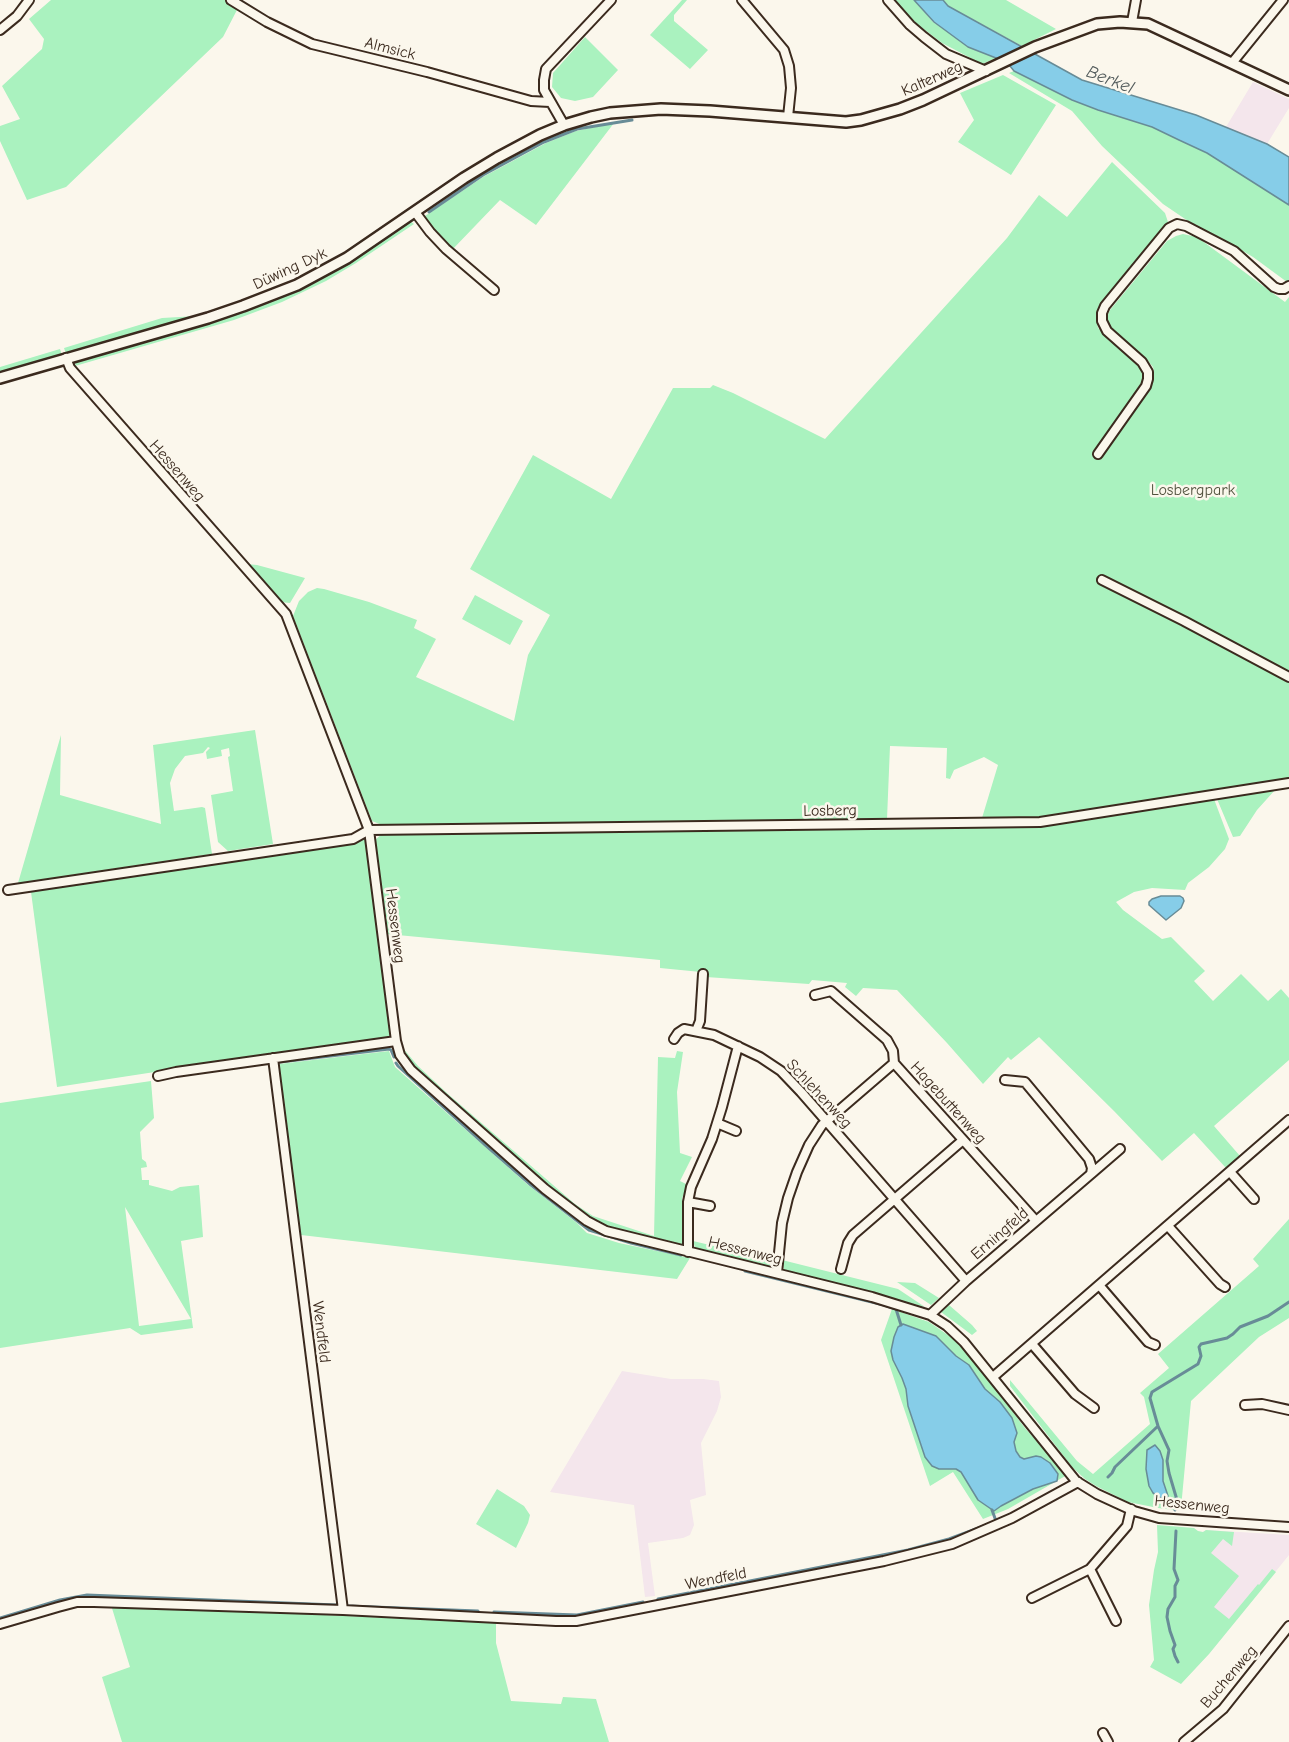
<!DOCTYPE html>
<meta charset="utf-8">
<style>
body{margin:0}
canvas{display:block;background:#fbf7ec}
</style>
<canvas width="1289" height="1742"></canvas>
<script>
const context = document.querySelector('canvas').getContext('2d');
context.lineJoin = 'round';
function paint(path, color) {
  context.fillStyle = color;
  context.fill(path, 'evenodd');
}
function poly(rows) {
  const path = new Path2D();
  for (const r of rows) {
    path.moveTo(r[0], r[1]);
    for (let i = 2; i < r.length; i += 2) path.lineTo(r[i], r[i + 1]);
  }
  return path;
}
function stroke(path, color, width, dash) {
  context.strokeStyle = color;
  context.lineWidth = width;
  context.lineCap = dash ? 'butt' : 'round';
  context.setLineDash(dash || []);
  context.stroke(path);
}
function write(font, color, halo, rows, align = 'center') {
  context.font = font + ' "Comic Neue",sans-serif';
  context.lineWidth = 5;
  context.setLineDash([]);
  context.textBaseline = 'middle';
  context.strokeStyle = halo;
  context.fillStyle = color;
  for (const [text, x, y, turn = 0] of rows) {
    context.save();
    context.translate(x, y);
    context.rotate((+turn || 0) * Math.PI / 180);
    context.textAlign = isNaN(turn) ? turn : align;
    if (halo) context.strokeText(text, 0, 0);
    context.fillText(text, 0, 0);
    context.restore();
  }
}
paint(poly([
 [1253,82,1289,99,1289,108,1267,144,1226,127],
 [622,1371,671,1379,703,1379,719,1381,721,1397,717,1411,701,1443,706,1495,690,1500,694,1525,690,1535,683,1538,648,1543,655,1596,645,1597,634,1505,550,1492],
 [1206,1530,1289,1535,1289,1555,1209,1654,1187,1677,1199,1532,1203,1532]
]), '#f4e6ec');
paint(poly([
 [51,0,226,0,238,8,223,37,66,187,27,200,0,141,0,126,20,119,2,86,42,49,44,39,29,19],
 [682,0,687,0,674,15,674,21,708,50,690,69,650,35],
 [892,0,914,0,933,22,996,58,982,64,942,43,909,18],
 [943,0,1006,0,1056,29,1022,46,948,6],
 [585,37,618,70,593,97,575,101,561,98,552,87,553,73],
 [1014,71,1072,100,1098,110,1152,127,1179,140,1207,153,1289,205,1289,282,1287,282,1253,257,1219,237,1191,223,1163,204,1102,146,1072,111,1009,73],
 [1003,75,1056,105,1011,175,958,142,974,120,960,93],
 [614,123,536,225,500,200,451,251,422,218,483,177,546,143,576,131],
 [1112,162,1165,213,1168,222,1167,226,1097,312,1096,317,1098,328,1136,362,1141,367,1144,377,1141,385,1095,451,1100,456,1149,387,1153,380,1154,372,1153,367,1148,361,1111,328,1108,321,1108,314,1110,310,1167,241,1176,236,1183,234,1197,237,1285,302,1289,297,1289,778,1256,785,1044,817,982,818,998,765,984,757,954,770,950,779,946,778,947,748,890,746,887,819,382,825,372,821,293,616,299,601,308,592,317,588,324,589,369,602,417,620,414,628,436,639,416,677,514,721,528,655,550,615,470,569,533,455,611,499,673,388,710,388,713,385,733,393,825,439,1007,238,1039,195,1067,217],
 [410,221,414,224,356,263,326,281,282,302,234,320,75,366,76,361,79,359,277,298,304,286,407,222],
 [197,316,66,354,64,348,162,318],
 [60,349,62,355,0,374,0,367],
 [247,564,257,565,305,578,290,603,280,602],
 [475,595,523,621,510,645,462,619],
 [255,730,273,844,228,851,218,842,211,795,233,791,228,757,230,756,229,748,221,750,222,756,207,759,206,752,210,748,208,747,203,753,185,756,175,769,170,783,174,811,202,807,205,808,212,854,18,883,61,735,60,795,161,824,153,745],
 [1275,790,1257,810,1240,836,1233,837,1217,799],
 [1214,799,1229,839,1225,849,1209,867,1188,883,1185,890,1152,888,1134,892,1116,902,1123,910,1162,939,1171,937,1205,971,1194,981,1213,1001,1241,974,1268,1001,1281,989,1289,998,1289,1060,1214,1126,1240,1156,1226,1168,1194,1133,1162,1161,1114,1111,1039,1037,1011,1060,1008,1057,983,1084,947,1043,897,990,863,988,856,996,845,987,847,983,812,980,809,984,706,977,701,972,660,968,660,960,387,934,375,840,383,833,1045,826],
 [362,838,366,840,391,1035,388,1040,272,1054,57,1087,31,892,362,841],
 [402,1047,418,1066,448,1094,575,1204,593,1216,654,1236,658,1057,675,1058,677,1051,683,1052,677,1092,680,1153,692,1157,680,1181,688,1185,682,1198,684,1211,684,1240,682,1244,677,1245,606,1228,586,1217,544,1183,420,1074,412,1063],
 [389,1051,395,1067,527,1184,577,1223,587,1233,619,1243,690,1258,677,1279,301,1235,279,1064],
 [151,1081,154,1118,140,1132,142,1159,146,1162,147,1167,141,1168,142,1180,149,1180,149,1185,172,1191,180,1187,199,1185,203,1237,181,1241,193,1328,141,1335,130,1328,0,1348,0,1103],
 [125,1207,191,1319,139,1326],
 [1289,1219,1289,1318,1259,1337,1191,1401,1181,1508,1175,1508,1174,1510,1158,1508,1128,1502,1096,1486,1085,1479,1072,1467,1010,1386,1010,1380,1077,1461,1093,1474,1150,1424,1144,1397,1140,1393,1169,1368,1158,1354,1259,1266,1253,1259],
 [693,1241,773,1260,769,1266,766,1266,696,1250],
 [782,1260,898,1289,925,1307,788,1272,784,1270],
 [897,1282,915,1283,939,1298,931,1305],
 [949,1305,972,1325,977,1331,972,1335,941,1312],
 [892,1309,929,1322,961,1344,1025,1428,1067,1475,1008,1509,983,1519,953,1472,930,1486,881,1340],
 [497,1489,524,1506,530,1515,528,1523,516,1548,476,1524],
 [1157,1525,1194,1528,1198,1531,1203,1532,1206,1530,1234,1532,1232,1546,1223,1539,1211,1553,1239,1576,1214,1607,1229,1619,1258,1584,1259,1585,1272,1569,1276,1572,1209,1654,1181,1684,1150,1667,1154,1660,1149,1605,1154,1570,1158,1552],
 [111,1605,496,1623,496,1643,511,1701,561,1704,563,1697,596,1699,609,1742,122,1742,102,1677,130,1667]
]), '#aaf2bf');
const water = poly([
 [914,0,943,0,948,6,1082,80,1196,115,1267,144,1289,157,1289,205,1207,153,1179,140,1152,127,1098,110,1072,100,1014,71,1010,66,996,58,968,47,934,22,914,0],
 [1161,896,1180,896,1183,898,1184,901,1181,908,1166,920,1149,905,1149,902,1152,899,1161,896],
 [903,1324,936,1336,956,1356,969,1365,985,1389,1000,1402,1012,1418,1017,1433,1014,1442,1016,1451,1020,1457,1024,1459,1036,1456,1041,1457,1050,1463,1058,1474,1057,1481,1033,1489,1001,1506,994,1511,978,1500,961,1472,956,1469,939,1469,932,1466,925,1457,908,1406,906,1389,902,1378,893,1360,891,1351,894,1337,898,1327,903,1324],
 [1155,1445,1160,1451,1163,1460,1163,1481,1168,1496,1164,1500,1153,1493,1149,1486,1146,1469,1147,1450,1155,1445]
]);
paint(water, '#86cde8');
stroke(water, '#688c97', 1.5);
stroke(poly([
 [429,212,483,175,544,142,577,129,632,120],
 [280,1062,389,1049,391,1050,394,1057],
 [396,1063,398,1066,485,1145,531,1185,589,1230,631,1243,681,1255],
 [745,1271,884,1305,896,1309,901,1325],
 [1158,1426,1169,1450,1167,1461,1169,1473,1177,1500,1175,1510],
 [1108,1477,1112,1473,1115,1467,1158,1426,1150,1398,1152,1392,1198,1364,1201,1356,1199,1347,1201,1344,1227,1338,1233,1334,1240,1327,1268,1316,1289,1302],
 [992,1510,996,1521,993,1523],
 [1176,1531,1174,1569,1178,1580,1175,1586,1175,1597,1168,1609,1167,1617,1170,1631,1175,1645,1173,1649,1175,1656,1178,1662],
 [658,1599,908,1550,949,1539,984,1526],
 [347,1606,478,1611],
 [494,1612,577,1615,643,1602],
 [0,1618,60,1600,87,1595,336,1605]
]), '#688c97', 3);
const minor = poly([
 [231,0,267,22,312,44,427,72,531,101,550,102],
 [742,0,784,50,789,66,791,88,788,117],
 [888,0,910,25,924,37,946,54,986,71],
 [1132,22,1136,0],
 [0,30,17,16,29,0],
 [1232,63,1283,0],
 [564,125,544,90,544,80,546,69,611,0],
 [415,212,430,232,446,249,494,290],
 [66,358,70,368,286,614,369,830,396,1041,400,1055,411,1070,545,1189,587,1221,606,1231,872,1297,930,1315,947,1326,964,1342,1076,1481,1097,1494,1134,1511,1159,1518,1289,1527],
 [1098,454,1146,386,1148,379,1148,372,1142,362,1107,331,1102,321,1102,313,1105,306,1169,228,1177,224,1186,226,1234,251,1274,287,1279,289,1284,289,1289,286],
 [1102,580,1184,621,1289,677],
 [8,890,353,839,369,830,1040,822,1289,783],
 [815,995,831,991,887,1040,893,1051,894,1063,1036,1221],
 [696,1031,700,1021,703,974],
 [674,1039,678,1033,684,1029,714,1035,760,1057,781,1071,801,1092,966,1281],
 [273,1058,343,1610],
 [158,1076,176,1072,396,1041],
 [717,1123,736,1131],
 [1230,1172,1254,1199],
 [1091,1174,1120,1149],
 [688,1202,710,1206],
 [1168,1226,1220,1284,1225,1287],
 [688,1252,688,1202,691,1187,712,1139,722,1107,738,1046],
 [841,1269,848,1243,853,1235,963,1140],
 [777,1273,782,1223,788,1198,797,1172,809,1145,822,1125,894,1063],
 [1099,1285,1148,1342,1155,1345],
 [930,1315,966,1281,1091,1174,1092,1168,1089,1159,1025,1082,1005,1080],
 [1032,1344,1075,1394,1094,1408],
 [993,1377,1289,1120],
 [1245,1405,1262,1404,1289,1410],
 [1032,1598,1090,1569],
 [1116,1621,1090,1569,1127,1526,1131,1509],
 [0,1624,58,1607,77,1602,94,1602,343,1610,556,1621,576,1621,884,1561,952,1544,1012,1518,1078,1482],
 [1103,1733,1108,1742],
 [1184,1742,1223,1709,1289,1626]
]);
const tertiary = poly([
 [0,378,208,318,243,306,297,285,347,258,464,178,497,158,540,135,564,125,591,117,610,113,661,109,710,111,846,122,861,120,900,109,923,100,1035,47,1097,24,1120,22,1148,24,1289,90]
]);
stroke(minor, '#3b2a1e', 12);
stroke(tertiary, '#3b2a1e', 14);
stroke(minor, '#fbf7ec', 8);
stroke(tertiary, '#fbf7ec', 9);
write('16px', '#3b2a1e', '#fbf7ec', [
 ["Almsick",390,49,14],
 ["Kalterweg",932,79,-24],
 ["Düwing Dyk",290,269,-25],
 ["Hessenweg",177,471,49],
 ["Losberg",830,811,-1],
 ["Hessenweg",395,926,83],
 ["Schlehenweg",819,1094,47],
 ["Hagebuttenweg",948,1103,48],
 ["Erningfeld",1000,1234,-41],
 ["Hessenweg",745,1251,14],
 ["Wendfeld",321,1332,83],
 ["Hessenweg",1192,1505,6],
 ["Wendfeld",716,1579,-11],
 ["Buchenweg",1229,1677,-49]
]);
write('16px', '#51523e', '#fbf7ec', [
 ["Losbergpark",1193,490]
]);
write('italic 18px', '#525b5b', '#fbf7ec', [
 ["Berkel",1110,80,21]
]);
</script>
